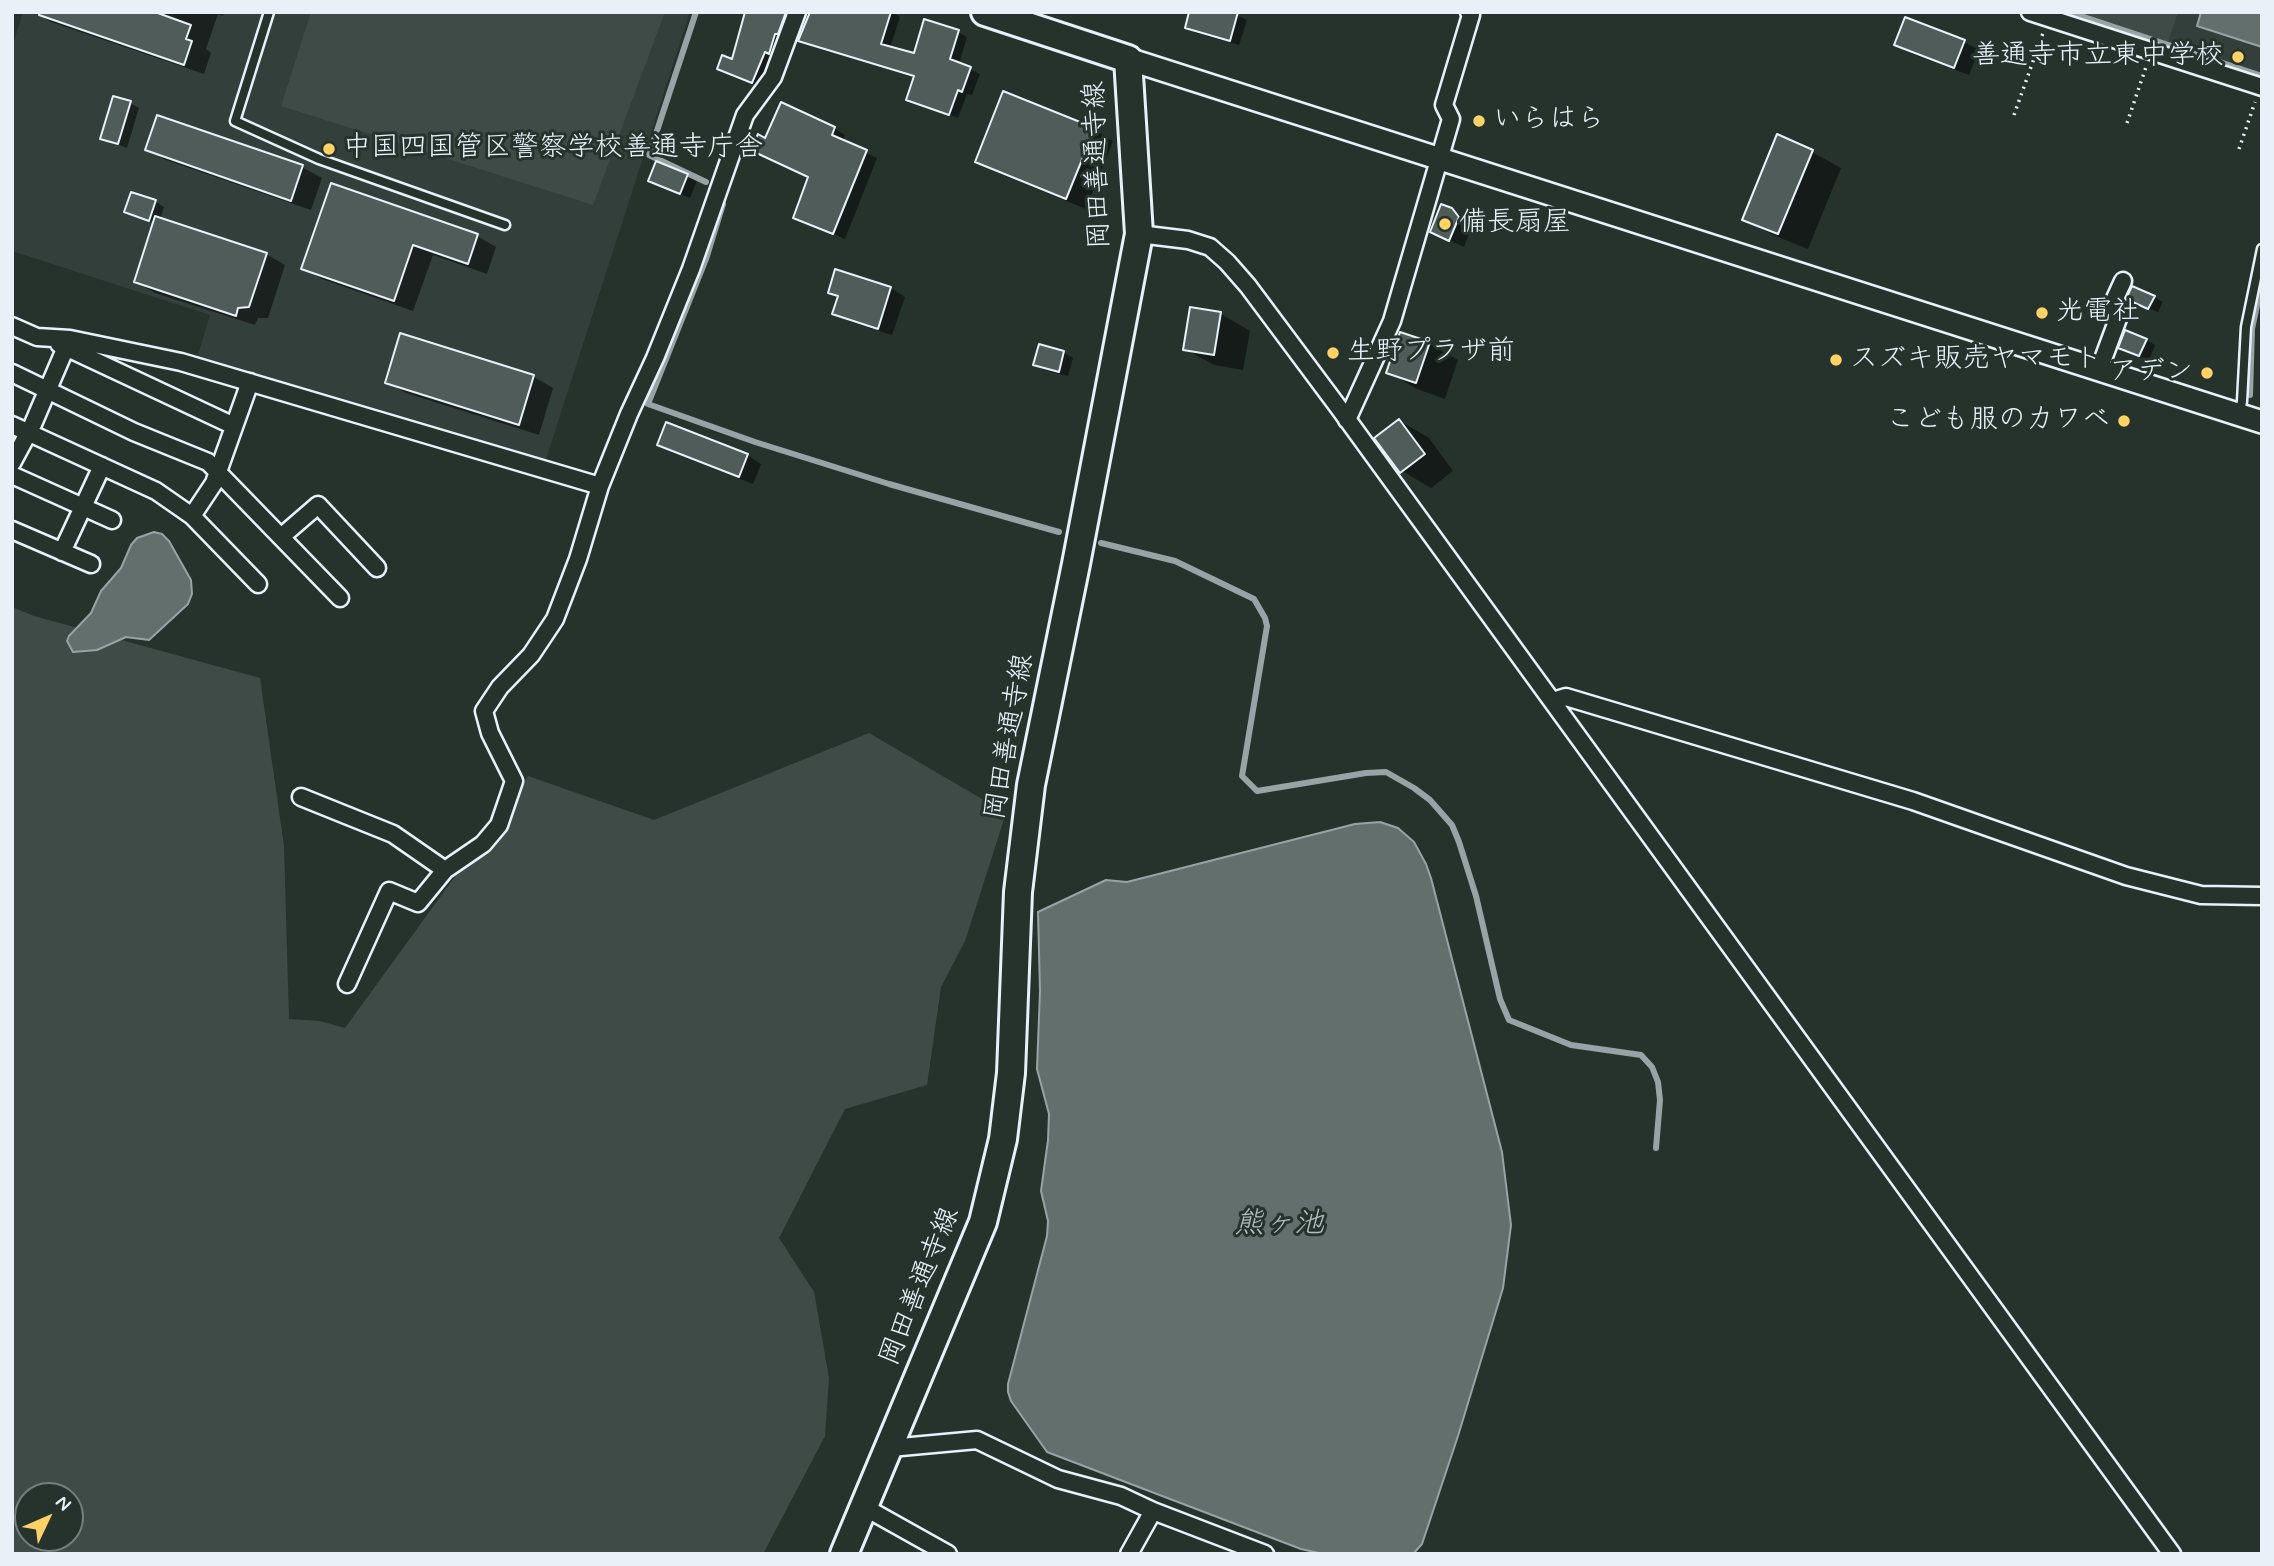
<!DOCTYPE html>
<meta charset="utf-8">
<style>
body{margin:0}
#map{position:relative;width:2274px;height:1566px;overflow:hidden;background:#26332d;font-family:Mynerve,sans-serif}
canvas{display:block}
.frame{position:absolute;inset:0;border:14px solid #e8f1f8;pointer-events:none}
.north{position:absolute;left:14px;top:1482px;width:70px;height:70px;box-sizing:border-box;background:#26332d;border:2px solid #747f7e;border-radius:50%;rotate:46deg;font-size:19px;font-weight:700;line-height:28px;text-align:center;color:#e8f1f8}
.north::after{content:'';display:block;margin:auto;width:24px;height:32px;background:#ffd166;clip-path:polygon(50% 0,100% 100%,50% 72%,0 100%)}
</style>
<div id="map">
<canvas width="2274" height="1566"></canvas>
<div class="frame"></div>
<div class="north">N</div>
</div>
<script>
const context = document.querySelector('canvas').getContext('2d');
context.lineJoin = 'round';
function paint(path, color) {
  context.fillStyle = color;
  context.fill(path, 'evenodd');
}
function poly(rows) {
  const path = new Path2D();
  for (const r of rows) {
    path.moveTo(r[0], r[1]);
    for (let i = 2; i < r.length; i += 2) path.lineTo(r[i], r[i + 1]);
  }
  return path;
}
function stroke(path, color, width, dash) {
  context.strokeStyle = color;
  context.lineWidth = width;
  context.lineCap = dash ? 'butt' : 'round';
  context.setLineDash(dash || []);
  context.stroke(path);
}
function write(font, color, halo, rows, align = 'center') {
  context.font = font + ' Mynerve,"Klee One",sans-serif';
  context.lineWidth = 6;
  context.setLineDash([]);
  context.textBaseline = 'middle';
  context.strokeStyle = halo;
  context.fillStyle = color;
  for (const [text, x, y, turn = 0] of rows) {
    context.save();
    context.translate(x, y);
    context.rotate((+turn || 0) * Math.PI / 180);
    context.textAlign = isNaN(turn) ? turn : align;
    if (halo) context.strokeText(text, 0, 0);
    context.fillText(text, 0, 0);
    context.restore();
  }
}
paint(poly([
 [23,12,690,12,546,459,197,358,210,315,12,251,12,47],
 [2079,12,2262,12,2262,73,2168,42]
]), '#333f3a');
paint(poly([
 [311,12,665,12,593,205,281,106],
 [2079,12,2178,12,2168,42],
 [12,607,34,616,260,678,284,846,289,1019,320,1021,345,1028,528,776,654,820,869,733,1006,813,965,941,941,987,927,1085,845,1109,779,1238,814,1292,829,1378,825,1436,763,1554,12,1554],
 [28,1496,70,1496,70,1538,28,1538]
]), '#3e4b47');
const water = poly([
 [2201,12,2262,12,2262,47,2197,26,2201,12],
 [154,532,162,534,169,541,191,580,192,594,188,604,149,640,126,637,97,650,73,652,67,641,69,636,91,613,101,591,121,568,131,545,137,538,154,532],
 [1380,822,1398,828,1414,842,1426,864,1431,878,1502,1152,1511,1225,1503,1288,1458,1436,1422,1544,1413,1554,1323,1554,1301,1549,1047,1452,1011,1401,1008,1392,1008,1384,1047,1236,1048,1221,1041,1191,1048,1140,1049,1114,1037,1069,1040,991,1038,912,1106,880,1127,882,1355,824,1380,822]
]);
paint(water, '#636f6d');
stroke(water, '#98a3a5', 2);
paint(poly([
 [34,12,224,12,223,16,218,14,206,49,211,53,204,74,51,22],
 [855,12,892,12,900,17,890,48,915,55,958,32,967,37,959,64,980,74,972,95,967,94,958,118,908,99,916,77,809,45,800,40],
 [1230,12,1247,20,1239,45,1196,33,1187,27],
 [785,13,794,18,761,87,728,73,733,61],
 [1906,19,1964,42,1979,50,1969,75,1910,53,1896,45],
 [130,103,139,108,127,148,102,138],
 [158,117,302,167,322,178,311,210,166,160,147,149],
 [834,128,845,135,842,142,877,158,845,239,795,217,810,177,766,140],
 [1094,130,1113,141,1086,209,996,172,977,161],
 [1812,152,1841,168,1808,249,1773,235,1745,219],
 [657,164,697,181,690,198,660,185],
 [332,185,477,236,496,247,487,274,433,255,413,311,322,279,303,268],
 [155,201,164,207,160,220,266,254,285,265,268,318,258,318,255,325,155,293,136,282,155,223,126,212],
 [1451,210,1466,218,1472,226,1464,247,1432,232],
 [891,288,905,297,892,335,848,321,834,313,839,297,830,292],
 [2154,297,2163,302,2158,312,2138,304],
 [1221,314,1250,331,1243,370,1214,365,1185,349],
 [402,335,534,377,553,388,539,435,406,393,387,382],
 [2146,340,2155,345,2149,360,2120,348],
 [1429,344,1458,360,1445,399,1417,389,1388,372],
 [1040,346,1064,353,1073,358,1068,376,1044,370,1035,365],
 [1400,421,1429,438,1453,471,1431,488,1402,471],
 [659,444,747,455,761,464,753,484,674,453]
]), '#0007');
stroke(poly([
 [696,12,649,155,706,182],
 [2069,12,2262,76],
 [723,204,706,259,648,404,755,442,889,484,1059,532],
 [2250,395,2252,329,2262,282],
 [1101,543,1175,561,1254,599,1265,618,1267,626,1242,776,1257,791,1366,773,1386,772,1414,788,1430,800,1452,825,1459,842,1476,896,1500,999,1509,1020,1571,1045,1641,1055,1652,1067,1658,1082,1660,1100,1656,1148]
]), '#98a3a5', 6);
const building = poly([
 [39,12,155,12,191,25,186,39,192,41,184,65,39,15,39,12],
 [745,12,786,12,778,34,775,34,769,54,765,52,752,83,717,69,722,55,732,59,745,12],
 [810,12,891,12,881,44,914,53,924,19,959,30,950,59,971,67,962,92,958,90,949,115,906,100,914,76,798,41,810,12],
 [1189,12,1238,12,1230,41,1185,28,1189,12],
 [1905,17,1965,40,1954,68,1894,45,1905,17],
 [1003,91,1095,128,1066,199,975,162,1003,91],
 [113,96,131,101,118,144,100,139,113,96],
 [781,102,835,127,832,135,867,150,833,234,793,218,808,177,750,150,758,134,765,138,781,102],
 [157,115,303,165,291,201,145,150,157,115],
 [1777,134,1813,150,1778,234,1742,220,1777,134],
 [656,161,688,174,680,194,648,181,656,161],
 [331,183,478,234,468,264,413,245,394,301,301,269,331,183],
 [131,192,156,200,149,221,124,212,131,192],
 [1441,204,1452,208,1459,217,1449,241,1430,232,1441,204],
 [155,216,267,253,249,307,238,308,236,316,134,282,155,216],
 [835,269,891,287,878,329,832,314,838,296,828,293,835,269],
 [2132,286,2155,296,2148,309,2126,299,2132,286],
 [1190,307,1221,312,1214,355,1183,350,1190,307],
 [2125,330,2147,339,2139,356,2118,348,2125,330],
 [1400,332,1430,342,1416,383,1386,373,1400,332],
 [400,333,534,375,519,425,385,383,400,333],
 [1039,344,1064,351,1059,372,1033,365,1039,344],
 [1399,419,1425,454,1400,473,1374,438,1399,419],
 [666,422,748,454,739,477,657,445,666,422]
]);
paint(building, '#505c59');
stroke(building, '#e8f1f8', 2);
const service = poly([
 [269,12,235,121,319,159,505,225],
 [2240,412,2242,401,2246,327,2262,249]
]);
const minor = poly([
 [2030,12,2262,87],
 [1139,234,1188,240,1210,247,1227,262,1248,286,1339,408,2172,1554],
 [12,326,37,337,70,339,181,362,600,486],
 [59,344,234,426],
 [2099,370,2119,316,2112,305,2123,281],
 [12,373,134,432,208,462,340,598],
 [1347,420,1392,321,1451,119,1444,105,1471,15,1469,12],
 [12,425,156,491,192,516,258,584],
 [12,463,33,424,66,347],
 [12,475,112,520],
 [192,516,214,483,250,382],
 [12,530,91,564],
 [281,537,318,505,377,568],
 [62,552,102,466],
 [1553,701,1566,697,1913,801,2126,876,2201,895,2262,896],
 [301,797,393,834,445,870],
 [347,984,389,891,418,903,445,870,483,844,499,825,514,781,490,733,484,711,500,687,531,655,555,619,578,559,600,486,629,414,655,358,691,269,745,115,773,77,797,12],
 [890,1448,977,1440,1058,1479,1121,1496,1153,1511,1265,1554],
 [864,1507,948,1554],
 [1129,1554,1153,1511]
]);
const tertiary = poly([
 [1128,59,2262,422]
]);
const primary = poly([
 [844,1554,983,1222,1003,1139,1011,1073,1018,892,1031,785,1076,564,1139,234,1128,59,985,12]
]);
stroke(service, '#e8f1f8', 13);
stroke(minor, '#e8f1f8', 21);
stroke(tertiary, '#e8f1f8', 26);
stroke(primary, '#e8f1f8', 32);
stroke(poly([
 [2014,115,2043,33],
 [2127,123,2146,67],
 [2239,149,2255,102]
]), '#e8f1f8', 3.5, [2, 5]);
stroke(service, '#26332d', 8);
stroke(minor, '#26332d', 16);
stroke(tertiary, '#26332d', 21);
stroke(primary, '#26332d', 26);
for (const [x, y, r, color] of [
 [2238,57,7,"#ffd166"],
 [1479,121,7,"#ffd166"],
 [329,149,7,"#ffd166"],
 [1445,224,7,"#ffd166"],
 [2042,313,7,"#ffd166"],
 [1333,353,7,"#ffd166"],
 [1836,360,7,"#ffd166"],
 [2207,373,7,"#ffd166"],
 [2124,421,7,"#ffd166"]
]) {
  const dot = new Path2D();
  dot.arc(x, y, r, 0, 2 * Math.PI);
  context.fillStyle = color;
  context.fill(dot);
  stroke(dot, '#26332d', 2.5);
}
write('28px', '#e8f1f8', '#26332d', [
 ["善通寺市立東中学校",2224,57,"right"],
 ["いらはら",1493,121],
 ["中国四国管区警察学校善通寺庁舎",343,149],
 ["備長扇屋",1459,224],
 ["光電社",2056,313],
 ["生野プラザ前",1347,353],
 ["スズキ販売ヤマモト",1850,360],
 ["アデン",2193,373,"right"],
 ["こども服のカワベ",2110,421,"right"]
], 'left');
write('28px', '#e8f1f8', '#26332d', [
 ["岡田善通寺線",1099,165,-92],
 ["岡田善通寺線",1011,737,-80],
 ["岡田善通寺線",921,1287,-68]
]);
write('italic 30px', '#b3bdc0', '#26332d', [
 ["熊ヶ池",1279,1226]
]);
</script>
